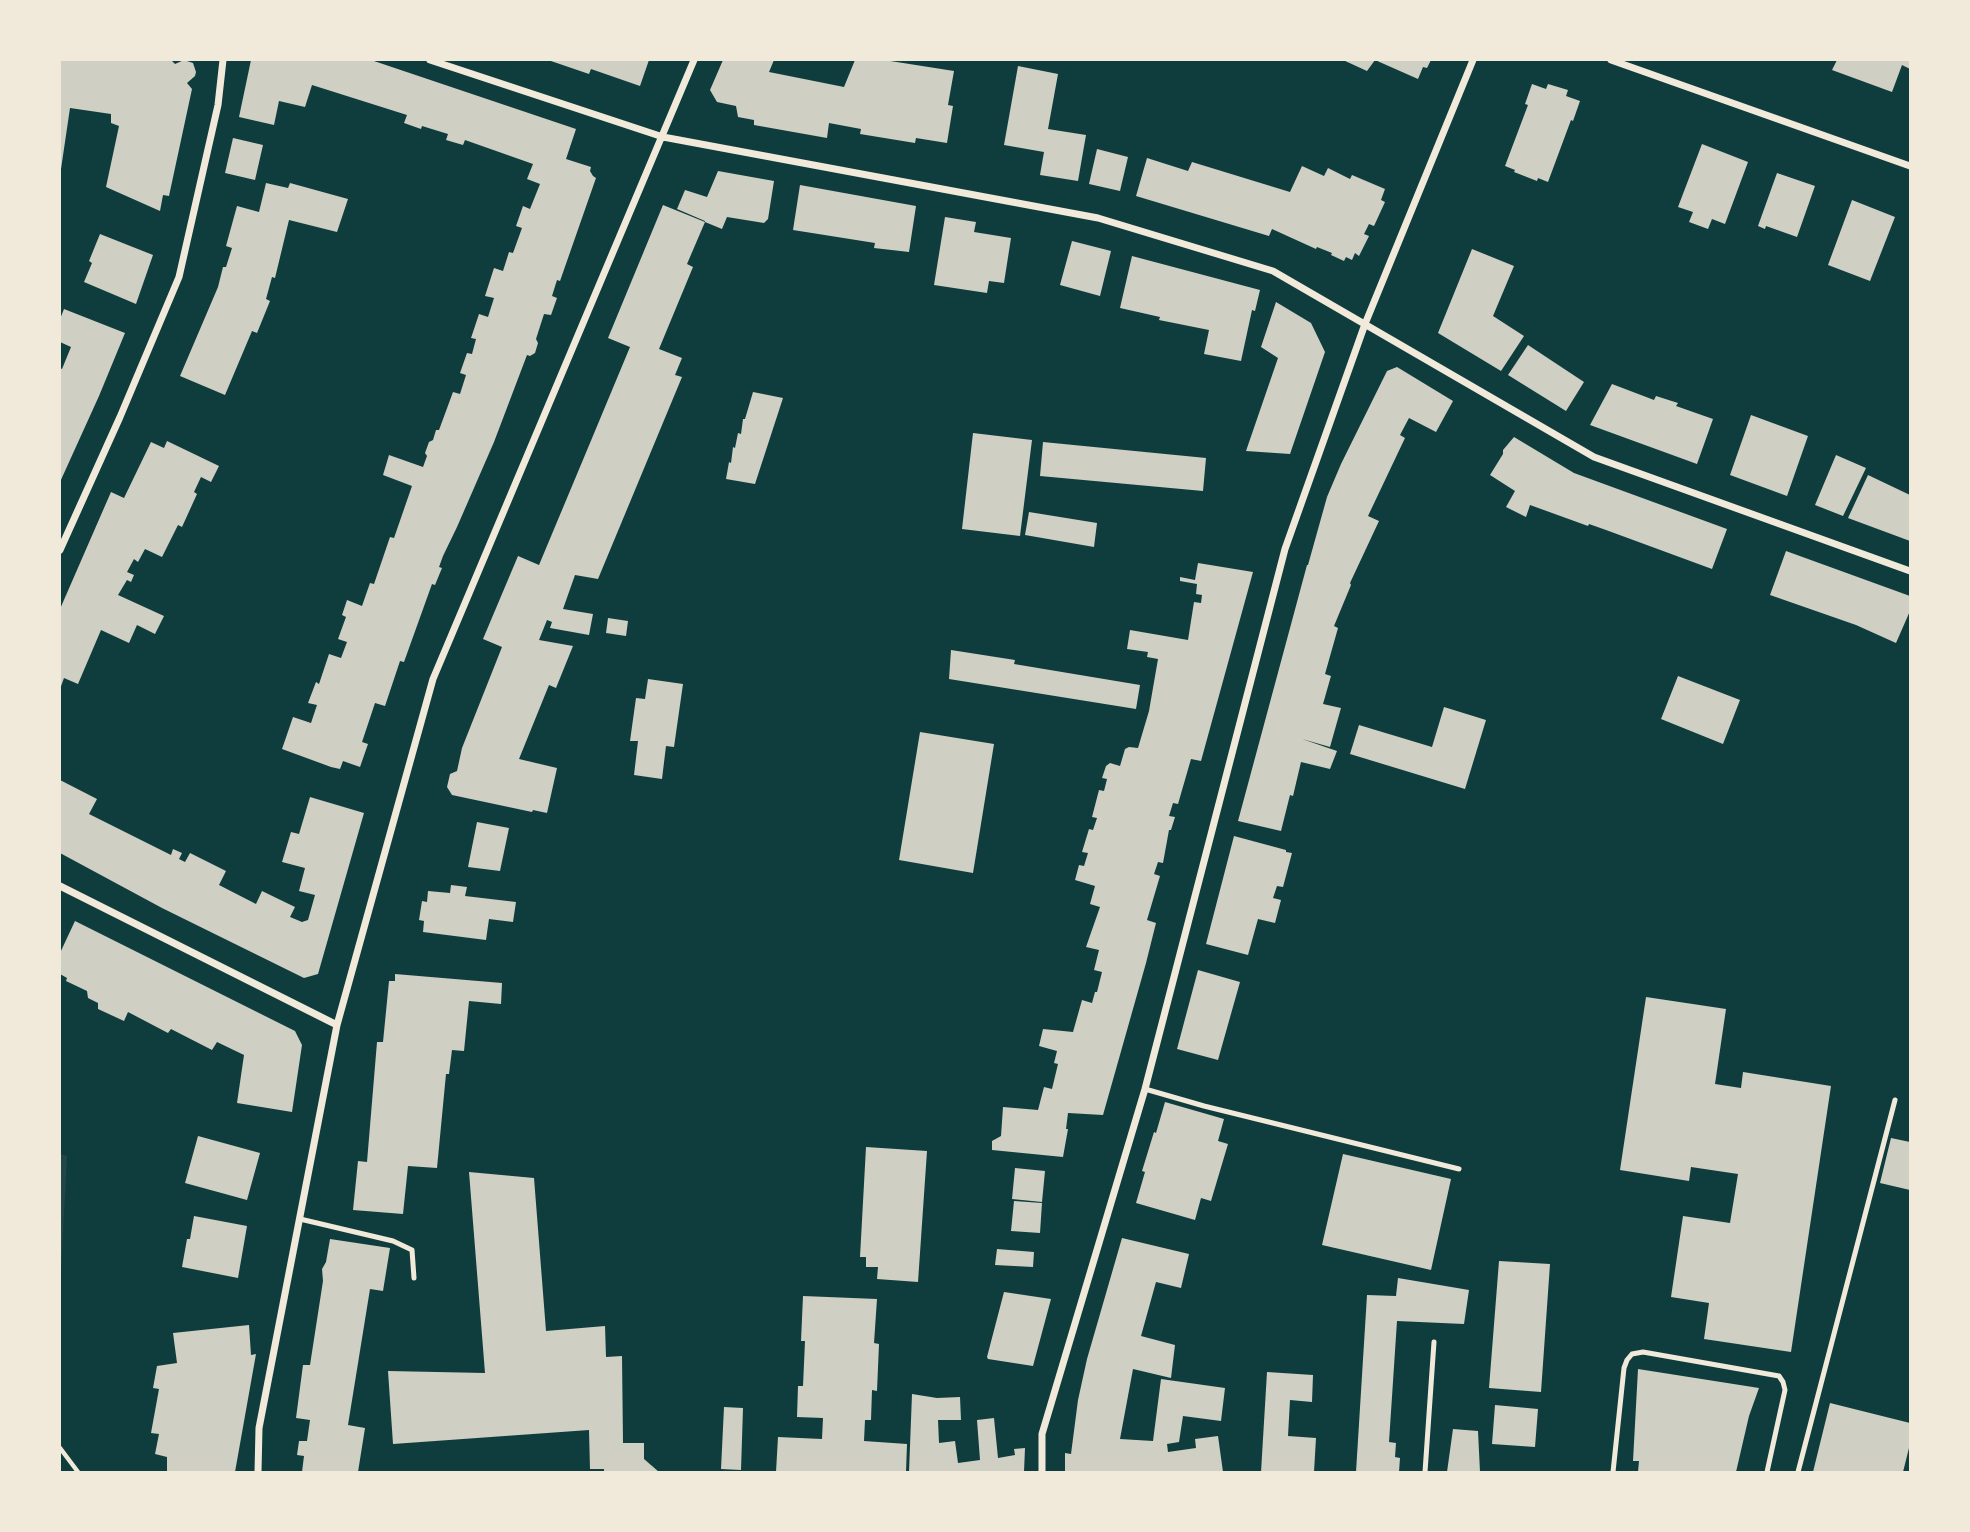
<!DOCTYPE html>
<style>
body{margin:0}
#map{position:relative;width:1970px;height:1532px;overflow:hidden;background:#0f3d3e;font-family:"Titillium Web",sans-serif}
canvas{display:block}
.frame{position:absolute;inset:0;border:61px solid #f1e9da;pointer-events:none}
</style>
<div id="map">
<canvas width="1970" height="1532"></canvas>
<div class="frame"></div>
</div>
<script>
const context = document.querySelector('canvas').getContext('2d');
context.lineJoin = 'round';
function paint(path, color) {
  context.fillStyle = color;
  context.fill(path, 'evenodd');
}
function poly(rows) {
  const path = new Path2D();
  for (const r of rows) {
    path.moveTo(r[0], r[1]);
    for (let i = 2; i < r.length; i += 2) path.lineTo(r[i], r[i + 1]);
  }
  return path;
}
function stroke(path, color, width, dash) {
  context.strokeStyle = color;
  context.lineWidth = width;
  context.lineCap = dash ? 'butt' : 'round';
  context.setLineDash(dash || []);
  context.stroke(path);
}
paint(poly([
 [60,1154,67,1156,60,1289]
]), '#244646');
paint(poly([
 [60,60,171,60,175,64,184,60,193,63,196,72,195,76,187,83,192,89,169,196,163,195,160,211,106,187,119,126,111,123,111,114,70,108,61,169,60,169],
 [251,60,371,60,576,129,566,159,591,167,590,171,593,176,596,178,560,281,557,280,552,296,557,298,551,315,544,314,536,339,538,343,535,353,530,356,527,355,494,442,457,527,443,556,439,567,442,568,435,585,432,584,404,662,400,661,385,706,375,703,362,742,368,744,360,767,343,761,340,769,331,767,282,749,293,717,311,723,317,705,308,703,316,682,319,684,329,654,341,658,347,642,338,639,346,617,342,615,347,600,362,606,370,583,374,584,390,537,394,538,412,486,383,475,389,455,423,467,427,456,425,453,429,442,433,440,436,430,439,430,453,392,460,394,466,375,460,373,467,353,472,354,476,339,471,338,479,314,488,317,494,298,485,296,494,268,503,271,509,252,513,253,522,228,516,226,523,206,530,209,540,184,527,179,533,164,465,140,463,145,446,140,448,134,422,126,421,129,404,123,407,115,312,85,305,107,279,101,274,125,239,117],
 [548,60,649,60,640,86,591,69,589,74],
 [723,60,774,60,769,72,844,87,855,60,884,60,954,71,948,105,953,106,947,143,916,138,915,143,860,134,861,129,829,123,827,138,754,125,754,120,738,117,736,106,717,102,710,90],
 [1343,60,1375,60,1367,71],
 [1375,60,1431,60,1427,68,1423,67,1418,79],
 [1837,60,1910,60,1910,69,1902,65,1892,92,1832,70],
 [1018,66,1058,74,1048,129,1086,135,1078,181,1040,175,1044,152,1004,145],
 [1532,84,1546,89,1548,84,1568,90,1566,96,1580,101,1573,121,1571,120,1548,182,1538,178,1537,181,1514,172,1515,170,1505,166,1528,105,1525,104],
 [233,138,263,145,255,180,225,173],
 [1702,144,1748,162,1725,224,1712,219,1708,229,1689,222,1693,212,1678,207],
 [1097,149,1128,157,1120,191,1089,184],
 [1147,158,1188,171,1192,162,1290,192,1302,166,1324,176,1328,168,1350,179,1352,175,1385,189,1381,200,1385,202,1374,226,1369,224,1364,234,1369,236,1359,256,1355,253,1352,260,1346,257,1344,261,1331,255,1332,253,1317,247,1316,249,1272,229,1269,236,1136,196],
 [718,171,774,181,768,219,764,223,727,217,722,229,705,222,687,264,693,267,659,349,682,358,675,375,682,377,598,579,575,575,563,609,593,614,589,635,550,628,552,622,547,620,539,640,573,646,556,688,549,685,519,759,557,768,547,813,533,810,532,812,452,795,447,787,450,774,457,771,462,748,502,647,483,639,518,556,539,565,585,455,630,347,608,338,663,205,705,222,705,221,677,209,685,190,707,197],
 [1777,173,1815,186,1797,237,1766,226,1765,229,1758,226],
 [266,183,288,188,290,183,348,199,337,232,289,220,275,278,272,277,266,299,270,301,257,333,252,331,225,395,180,376,218,287,223,267,226,267,232,248,226,246,237,206,259,212],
 [800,185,916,206,909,252,874,248,875,243,793,230],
 [1852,200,1895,217,1870,281,1828,265],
 [945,217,976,222,974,232,1011,238,1004,283,989,281,987,293,934,285],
 [100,234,153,255,136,304,84,282,92,263,89,261],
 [1072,241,1111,251,1100,296,1060,285],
 [1472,249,1514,266,1493,316,1524,336,1501,371,1438,333],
 [1132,256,1260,290,1255,311,1252,310,1241,361,1204,354,1209,330,1159,320,1160,317,1120,308],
 [1276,302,1311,323,1325,352,1290,454,1246,451,1278,358,1261,347],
 [64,309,125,333,99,396,60,482,60,368,62,369,71,347,60,342,60,319],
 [1528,345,1584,382,1566,411,1508,375],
 [1397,367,1453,401,1436,432,1409,418,1400,435,1405,438,1368,516,1379,521,1350,583,1351,585,1334,626,1338,628,1325,674,1331,676,1323,704,1341,708,1330,747,1302,739,1337,751,1330,769,1301,762,1293,796,1290,795,1281,831,1238,821,1307,565,1308,565,1327,497,1341,464,1387,371],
 [1612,384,1654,400,1656,396,1678,403,1676,406,1713,419,1697,464,1590,425],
 [753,392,783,398,755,484,726,479,729,462,731,463,733,447,735,448,738,433,741,434,743,419,745,419],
 [1751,415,1808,436,1787,496,1730,475],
 [973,433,1032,440,1020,536,962,529],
 [1514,437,1574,473,1727,529,1712,569,1606,530,1589,524,1588,526,1530,505,1526,517,1506,507,1515,491,1490,475,1503,454,1503,450],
 [167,441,219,466,211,482,201,477,194,492,197,494,182,527,178,525,162,557,145,549,138,562,134,559,127,572,134,575,131,582,127,580,118,595,164,616,155,634,137,625,129,643,101,630,78,684,64,678,60,689,60,609,111,492,124,498,151,442,164,448],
 [1043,442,1206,458,1203,491,1040,476],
 [1836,455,1866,468,1843,516,1815,505],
 [1868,475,1910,495,1910,541,1848,518],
 [1029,512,1097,523,1094,547,1025,535],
 [1786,551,1910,596,1910,611,1896,643,1856,625,1770,595],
 [1198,563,1253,572,1201,761,1191,759,1178,804,1173,803,1169,816,1175,817,1171,830,1169,830,1163,863,1158,862,1154,874,1160,876,1147,920,1156,923,1146,963,1103,1115,1068,1113,1066,1129,1068,1129,1063,1157,992,1150,992,1141,1001,1136,1003,1107,1038,1110,1044,1087,1052,1089,1058,1064,1054,1063,1057,1051,1039,1046,1043,1029,1073,1032,1082,1000,1092,1003,1095,992,1097,992,1102,972,1094,970,1099,950,1086,947,1100,907,1090,904,1095,886,1075,880,1079,865,1084,866,1088,853,1082,852,1089,829,1093,830,1097,818,1092,817,1099,790,1104,791,1107,779,1102,778,1106,766,1110,763,1120,766,1125,749,1129,747,1138,748,1149,711,1158,659,1147,657,1148,652,1127,649,1130,630,1188,640,1194,602,1201,603,1202,595,1196,594,1197,584,1180,581,1180,577,1195,580],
 [608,618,628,621,626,636,606,633],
 [951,650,1015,660,1014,664,1140,685,1136,709,949,679],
 [1678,676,1740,700,1723,744,1661,719],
 [648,679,683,684,674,747,666,746,662,779,634,775,638,741,630,741,636,698,645,699],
 [1444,707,1486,720,1465,789,1350,754,1359,725,1432,747],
 [920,732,994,744,973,873,899,860],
 [60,780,97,799,89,814,171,855,173,849,182,853,179,859,185,862,190,853,226,871,219,885,256,904,262,891,295,907,290,917,302,922,308,920,315,895,299,891,305,868,282,862,291,832,299,834,310,797,364,813,318,974,304,978,162,908,60,853],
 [477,822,509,828,500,871,468,867],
 [1234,836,1286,850,1286,852,1292,853,1283,887,1277,886,1273,898,1281,900,1275,923,1258,919,1248,955,1206,944],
 [451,885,467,887,465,896,516,902,513,922,489,919,486,940,423,932,424,921,419,920,422,901,427,902,428,891,450,893],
 [75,921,295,1031,302,1045,292,1112,237,1103,244,1055,217,1042,212,1050,171,1029,168,1033,128,1012,124,1021,98,1009,98,1003,88,998,87,991,66,981,67,978,60,974,60,953],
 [1198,970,1240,982,1218,1060,1177,1049],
 [395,974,502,983,501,1004,469,1001,464,1051,452,1050,449,1074,446,1074,437,1168,408,1166,403,1214,353,1210,358,1161,367,1162,377,1042,383,1042,389,981,395,981],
 [1646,997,1726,1009,1715,1084,1741,1088,1743,1072,1831,1086,1791,1352,1704,1339,1709,1303,1671,1297,1683,1216,1730,1223,1738,1174,1691,1167,1689,1181,1620,1170],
 [1165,1102,1224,1119,1218,1141,1228,1144,1211,1201,1201,1198,1195,1220,1136,1203,1145,1172,1142,1171,1154,1132,1156,1133],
 [198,1136,260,1153,247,1200,185,1183],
 [1891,1138,1910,1142,1910,1190,1880,1183],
 [866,1147,927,1151,918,1282,877,1279,878,1267,866,1267,866,1257,860,1257],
 [1343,1154,1451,1179,1431,1270,1322,1245],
 [1015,1168,1045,1171,1042,1202,1012,1199],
 [469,1172,534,1178,546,1331,605,1326,606,1357,622,1356,623,1443,644,1443,644,1459,659,1472,604,1472,604,1469,590,1469,589,1430,393,1444,388,1371,485,1373],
 [1014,1201,1042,1203,1040,1233,1011,1231],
 [194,1216,247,1226,238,1278,182,1267,187,1239,190,1239],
 [1122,1238,1189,1254,1181,1288,1156,1282,1141,1336,1175,1345,1171,1378,1133,1369,1120,1439,1153,1441,1161,1379,1225,1388,1221,1421,1183,1416,1179,1442,1167,1444,1168,1452,1196,1448,1195,1439,1218,1436,1223,1472,1065,1472,1065,1453,1071,1454,1078,1400,1087,1359],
 [330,1239,390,1248,383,1291,370,1289,348,1425,365,1428,358,1472,302,1472,304,1456,297,1455,299,1441,307,1441,310,1420,296,1418,303,1365,310,1365,323,1281,322,1269,326,1262],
 [997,1249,1034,1252,1033,1267,995,1265],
 [1499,1261,1550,1264,1541,1392,1489,1388],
 [1398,1278,1469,1290,1464,1324,1397,1321,1389,1442,1396,1443,1395,1457,1400,1458,1399,1472,1356,1472,1367,1295,1396,1296],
 [1004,1292,1051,1299,1033,1366,988,1359,987,1357],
 [803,1296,877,1299,874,1343,879,1344,877,1391,872,1390,871,1420,865,1420,864,1441,907,1444,906,1472,776,1472,778,1437,822,1439,823,1418,797,1417,798,1386,803,1386,805,1341,801,1341],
 [249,1325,251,1355,256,1354,235,1472,167,1472,167,1457,155,1454,159,1434,151,1433,159,1389,153,1388,157,1366,177,1363,173,1333],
 [1638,1369,1759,1388,1749,1416,1736,1472,1638,1472,1639,1461,1633,1461],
 [1267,1372,1313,1375,1312,1402,1290,1400,1288,1436,1316,1438,1314,1472,1261,1472],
 [912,1394,937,1398,960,1397,961,1420,938,1420,939,1443,955,1441,958,1463,980,1460,977,1420,994,1418,998,1458,1015,1455,1014,1449,1025,1448,1024,1472,909,1472],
 [1830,1403,1910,1423,1910,1444,1903,1472,1813,1472],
 [1495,1405,1538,1409,1535,1447,1492,1444],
 [724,1407,743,1408,741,1470,721,1469],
 [1453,1429,1478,1431,1480,1472,1447,1472]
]), '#cfcfc3');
stroke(poly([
 [60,1448,78,1472]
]), '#f1e9da', 4.5);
stroke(poly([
 [1145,1089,1204,1106,1459,1169],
 [300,1219,393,1241,412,1250,414,1278],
 [1425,1472,1434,1342],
 [1613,1472,1624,1368,1627,1360,1632,1354,1643,1352,1779,1376,1783,1382,1785,1390,1767,1472],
 [1798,1472,1895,1100]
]), '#f1e9da', 5);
stroke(poly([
 [430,60,663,137,1098,218,1273,271,1594,457,1910,571],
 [1611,60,1910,166],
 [60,550,120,417,179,277,218,105,223,60],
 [60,886,337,1025],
 [258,1472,259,1428,337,1025,433,679,694,60],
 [1042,1472,1042,1434,1145,1089,1285,549,1365,324,1473,60]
]), '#f1e9da', 7);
</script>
